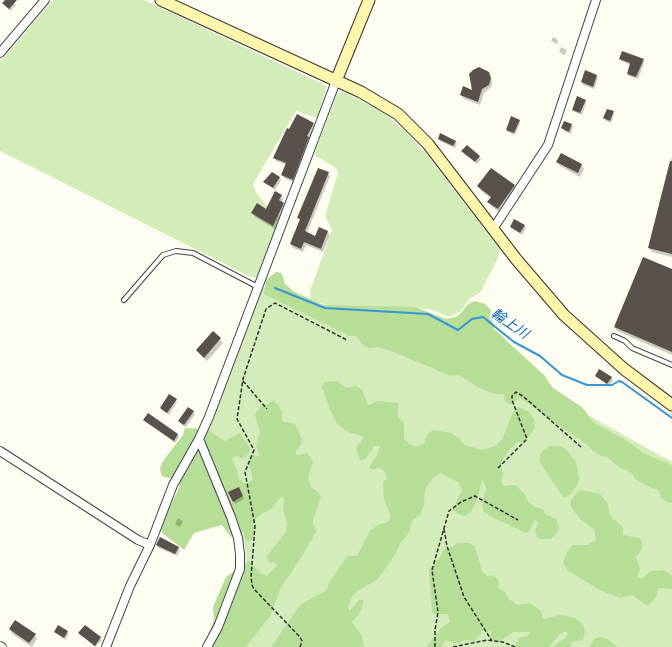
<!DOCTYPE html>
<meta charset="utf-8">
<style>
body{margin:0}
canvas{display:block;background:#fffcf2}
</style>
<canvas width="672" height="647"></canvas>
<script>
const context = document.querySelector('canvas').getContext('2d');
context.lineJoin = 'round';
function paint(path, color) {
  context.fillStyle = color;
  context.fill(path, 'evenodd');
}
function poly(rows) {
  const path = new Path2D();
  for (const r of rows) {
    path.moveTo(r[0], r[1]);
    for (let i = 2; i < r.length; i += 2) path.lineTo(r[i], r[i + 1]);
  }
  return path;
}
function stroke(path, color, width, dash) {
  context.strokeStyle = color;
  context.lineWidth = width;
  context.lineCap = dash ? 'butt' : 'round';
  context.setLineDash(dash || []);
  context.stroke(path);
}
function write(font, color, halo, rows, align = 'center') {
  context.font = font + ' Spectral,"Noto Sans JP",serif';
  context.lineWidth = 4;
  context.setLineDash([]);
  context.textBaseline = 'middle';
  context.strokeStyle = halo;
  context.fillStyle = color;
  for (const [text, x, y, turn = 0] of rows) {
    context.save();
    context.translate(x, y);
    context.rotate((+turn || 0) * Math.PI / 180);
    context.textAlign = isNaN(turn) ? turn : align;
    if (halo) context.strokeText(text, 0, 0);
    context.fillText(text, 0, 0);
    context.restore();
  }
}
paint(poly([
 [53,0,144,0,327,86,317,118,296,111,253,184,256,192,264,203,283,218,261,275,257,278,251,277,0,151,0,62],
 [342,91,383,112,404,130,428,156,500,249,498,258,480,293,470,298,461,311,450,317,429,309,332,306,311,301,310,291,332,230,326,218,326,213,338,173,336,168,314,155,336,97],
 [263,287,342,322,537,387,672,462,672,647,212,647,246,566,245,545,204,441]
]), '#d3ecb9');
paint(poly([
 [276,272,281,273,284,279,284,283,293,291,323,305,415,307,446,319,456,317,462,312,468,304,475,301,485,304,491,310,494,329,545,376,552,387,583,408,593,422,629,442,643,453,672,465,672,502,669,503,662,499,658,490,649,487,635,479,632,473,619,467,607,457,601,456,593,451,586,444,520,398,510,405,505,402,504,394,495,394,479,388,459,375,451,376,396,353,378,347,369,348,364,346,356,336,349,336,335,329,264,294,266,280],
 [336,381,347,388,356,386,362,390,368,405,378,401,398,403,398,417,404,423,404,439,411,445,417,446,424,443,427,435,433,430,451,433,460,439,464,445,483,450,495,446,503,438,513,412,518,407,528,411,534,419,535,428,525,441,518,442,509,450,501,463,503,476,501,482,504,486,516,485,525,495,528,502,535,507,543,509,545,514,557,520,559,527,556,534,551,539,541,539,537,537,535,529,539,523,535,520,530,530,526,533,490,516,483,511,482,503,486,490,485,484,482,480,477,500,471,512,464,516,457,513,453,510,462,490,458,482,440,473,433,478,425,489,424,505,420,515,412,521,409,533,401,542,394,556,377,580,357,591,352,597,348,607,350,611,359,600,363,600,363,605,359,614,352,622,362,636,364,647,271,647,301,604,326,591,330,581,347,556,357,556,370,531,378,525,388,522,391,517,384,499,383,482,387,478,384,471,380,467,372,470,369,467,376,457,380,446,373,446,373,449,365,459,360,460,356,448,364,437,346,431,337,424,328,405,322,387,324,382],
 [273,400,278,405,282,412,282,421,295,424,302,439,301,444,295,453,298,455,307,453,313,461,308,478,311,487,318,492,321,497,313,520,313,525,317,530,299,561,281,587,270,616,246,647,204,647,214,619,213,607,226,577,249,561,260,573,267,576,277,566,275,562,270,563,267,556,286,532,287,524,283,508,284,500,282,496,271,509,258,516,253,523,255,532,254,538,249,542,245,539,244,532,231,537,222,525,194,533,184,550,161,532,163,521,180,486,180,480,164,477,161,475,160,468,163,461,183,435,185,428,206,429,225,441,240,433,250,448,249,454,242,459,237,455,232,459,237,470,239,479,247,484,252,480,252,475,249,465,250,459,254,455,260,457,256,445,260,432,255,415,261,405,267,405],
 [549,446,558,446,566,449,576,462,579,478,577,485,571,494,564,498,539,461,541,453],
 [580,490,600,494,608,504,610,516,623,527,623,535,639,538,642,542,642,549,636,557,640,569,637,577,641,579,651,571,664,570,672,575,672,589,658,588,656,597,648,606,632,595,620,598,600,590,568,571,563,562,568,550,573,545,588,545,596,540,594,529,581,520,571,507,571,500],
 [457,543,470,543,475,547,482,571,487,576,493,575,499,581,498,588,505,592,509,599,517,605,530,603,541,611,543,619,560,615,575,618,583,624,585,631,583,640,572,642,570,646,573,647,552,647,565,638,568,635,566,631,559,635,549,647,514,647,520,637,528,636,530,632,513,632,499,642,490,639,491,632,485,630,482,631,475,641,464,640,460,643,454,643,445,640,442,647,426,647,442,627,450,622,448,614,434,614,432,611,429,570,440,557,444,549,453,547],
 [600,637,608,639,617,647,589,647,595,638]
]), '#b7de97');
paint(poly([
 [6,0,11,0,16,5,10,11,3,3],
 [553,37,558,40,557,44,551,41],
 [561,47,567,50,565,55,559,52],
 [620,58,643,60,644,63,638,79,629,76,628,74,631,65,621,61],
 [476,69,486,70,492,80,492,86,484,93,480,105,464,99,461,95,474,91],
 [585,72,596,75,598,78,594,89,583,85,582,82],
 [585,100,586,103,582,115,575,112,573,110],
 [613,112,614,114,611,123,606,121,604,118],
 [519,120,520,123,515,135,508,132,507,130],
 [313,124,315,128,309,139,310,142,295,183,284,178,282,175,286,165,276,161,274,158,290,130],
 [572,125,573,127,571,134,564,131,562,128],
 [439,139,455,141,457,144,455,148,440,141],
 [463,151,479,156,481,159,477,164],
 [561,155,582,165,584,169,580,177,560,166,557,162],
 [672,156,672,257,652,252,649,248],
 [328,173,330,176,307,233,316,237,328,232,330,235,323,252,306,245,303,252,293,248,291,244,300,221,299,218],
 [280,178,281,180,275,190,265,182],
 [478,186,514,186,517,190,500,213,491,206,489,202,491,198,481,191],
 [281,195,283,199,282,203,285,207,275,229,255,217,253,213,266,210],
 [524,226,526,228,522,235,511,227],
 [672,270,672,355,617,331,615,327],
 [213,333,223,343,207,361,197,351],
 [596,376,611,377,613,380,609,386],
 [176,400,177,402,169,415,163,411,161,408],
 [193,411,195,414,186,427,181,424,180,421],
 [148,414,178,435,179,437,175,443,146,422,144,420],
 [238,488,244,499,235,504,229,492],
 [178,518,183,521,180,527,175,524],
 [157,545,178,547,180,550,177,556,159,548],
 [10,629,35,635,37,639,32,647,12,634],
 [55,632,67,632,69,634,65,640],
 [80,633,100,638,102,640,95,647]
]), '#0003');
stroke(poly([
 [275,288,325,308,428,314,458,330,472,319,483,317,514,342,540,356,562,375,587,385,612,385,619,381,622,382,672,418]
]), '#3695d5', 2);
paint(poly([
 [5,0,17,0,9,9,2,3],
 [622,51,644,59,636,77,627,74,630,63,619,59],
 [479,67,489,72,491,78,489,85,482,89,478,102,460,95,463,86,472,90,469,74,473,70],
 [585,70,597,75,593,87,581,82],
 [577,96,586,100,580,113,572,110],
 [607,109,614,111,610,121,603,118],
 [297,114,314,123,307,136,309,137,293,180,281,175,286,163,273,158,287,128,289,129],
 [511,116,520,120,514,133,506,130],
 [564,121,572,124,569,132,561,128],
 [440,133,456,141,453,146,438,139],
 [467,145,480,156,475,162,461,151],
 [561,153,582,164,578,173,556,162],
 [670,161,672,161,672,254,648,248],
 [318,168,329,172,305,231,315,236,319,227,328,231,321,249,304,242,301,249,290,244,300,219,297,218],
 [491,168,515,185,498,209,487,202,491,197,477,186],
 [272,172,280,177,273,188,263,182],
 [275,191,282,195,279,200,284,203,273,226,251,213,257,203,266,209],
 [514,219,525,225,520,233,510,227],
 [643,257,672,269,672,352,614,327],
 [213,331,221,338,204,358,196,350],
 [599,369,612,377,607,384,595,376],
 [169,394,177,399,167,413,160,408],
 [188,407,194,411,184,425,178,421],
 [148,413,178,434,174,441,143,420],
 [239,487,243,496,233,502,228,492],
 [160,537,179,547,175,554,156,545],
 [15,620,36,634,29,643,9,629],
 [58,625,68,631,64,638,54,632],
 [85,625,101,637,95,646,78,633]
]), '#59514b');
const lane = poly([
 [124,300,163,255,176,251,193,253,258,287],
 [614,336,625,341,632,348,672,365]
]);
const street = poly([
 [0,53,45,0],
 [493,229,548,145,596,0],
 [199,439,231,517,238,538,240,554,240,569,218,627,207,647],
 [0,451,138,540,150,545],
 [0,646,2,647],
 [106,647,130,586,150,545,173,485,199,439,209,417,336,81]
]);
const secondary = poly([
 [161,0,361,92,398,114,428,144,516,259,564,315,624,369,672,405],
 [336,81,369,0]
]);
stroke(lane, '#434343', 6);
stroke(street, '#434343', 10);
stroke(secondary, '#323232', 13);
stroke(poly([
 [243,381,267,409],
 [498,468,527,439,512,400,512,396,516,392,524,397,581,447],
 [444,529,447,546,464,597,492,641],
 [300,647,302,641,300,637,254,589,252,585,251,577,255,526,245,472,254,450,237,419,243,379,266,309,275,303,347,340],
 [435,647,435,630,438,612,432,570,449,511,461,502,475,496,518,520],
 [453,647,487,640,503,642,515,647]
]), '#323232', 1.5, [4, 2]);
stroke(lane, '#fff', 4);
stroke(street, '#fff', 8);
stroke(secondary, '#fff6ad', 11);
write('italic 14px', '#1066aa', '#fff', [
 ["輪上川",509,325,34]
]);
</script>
